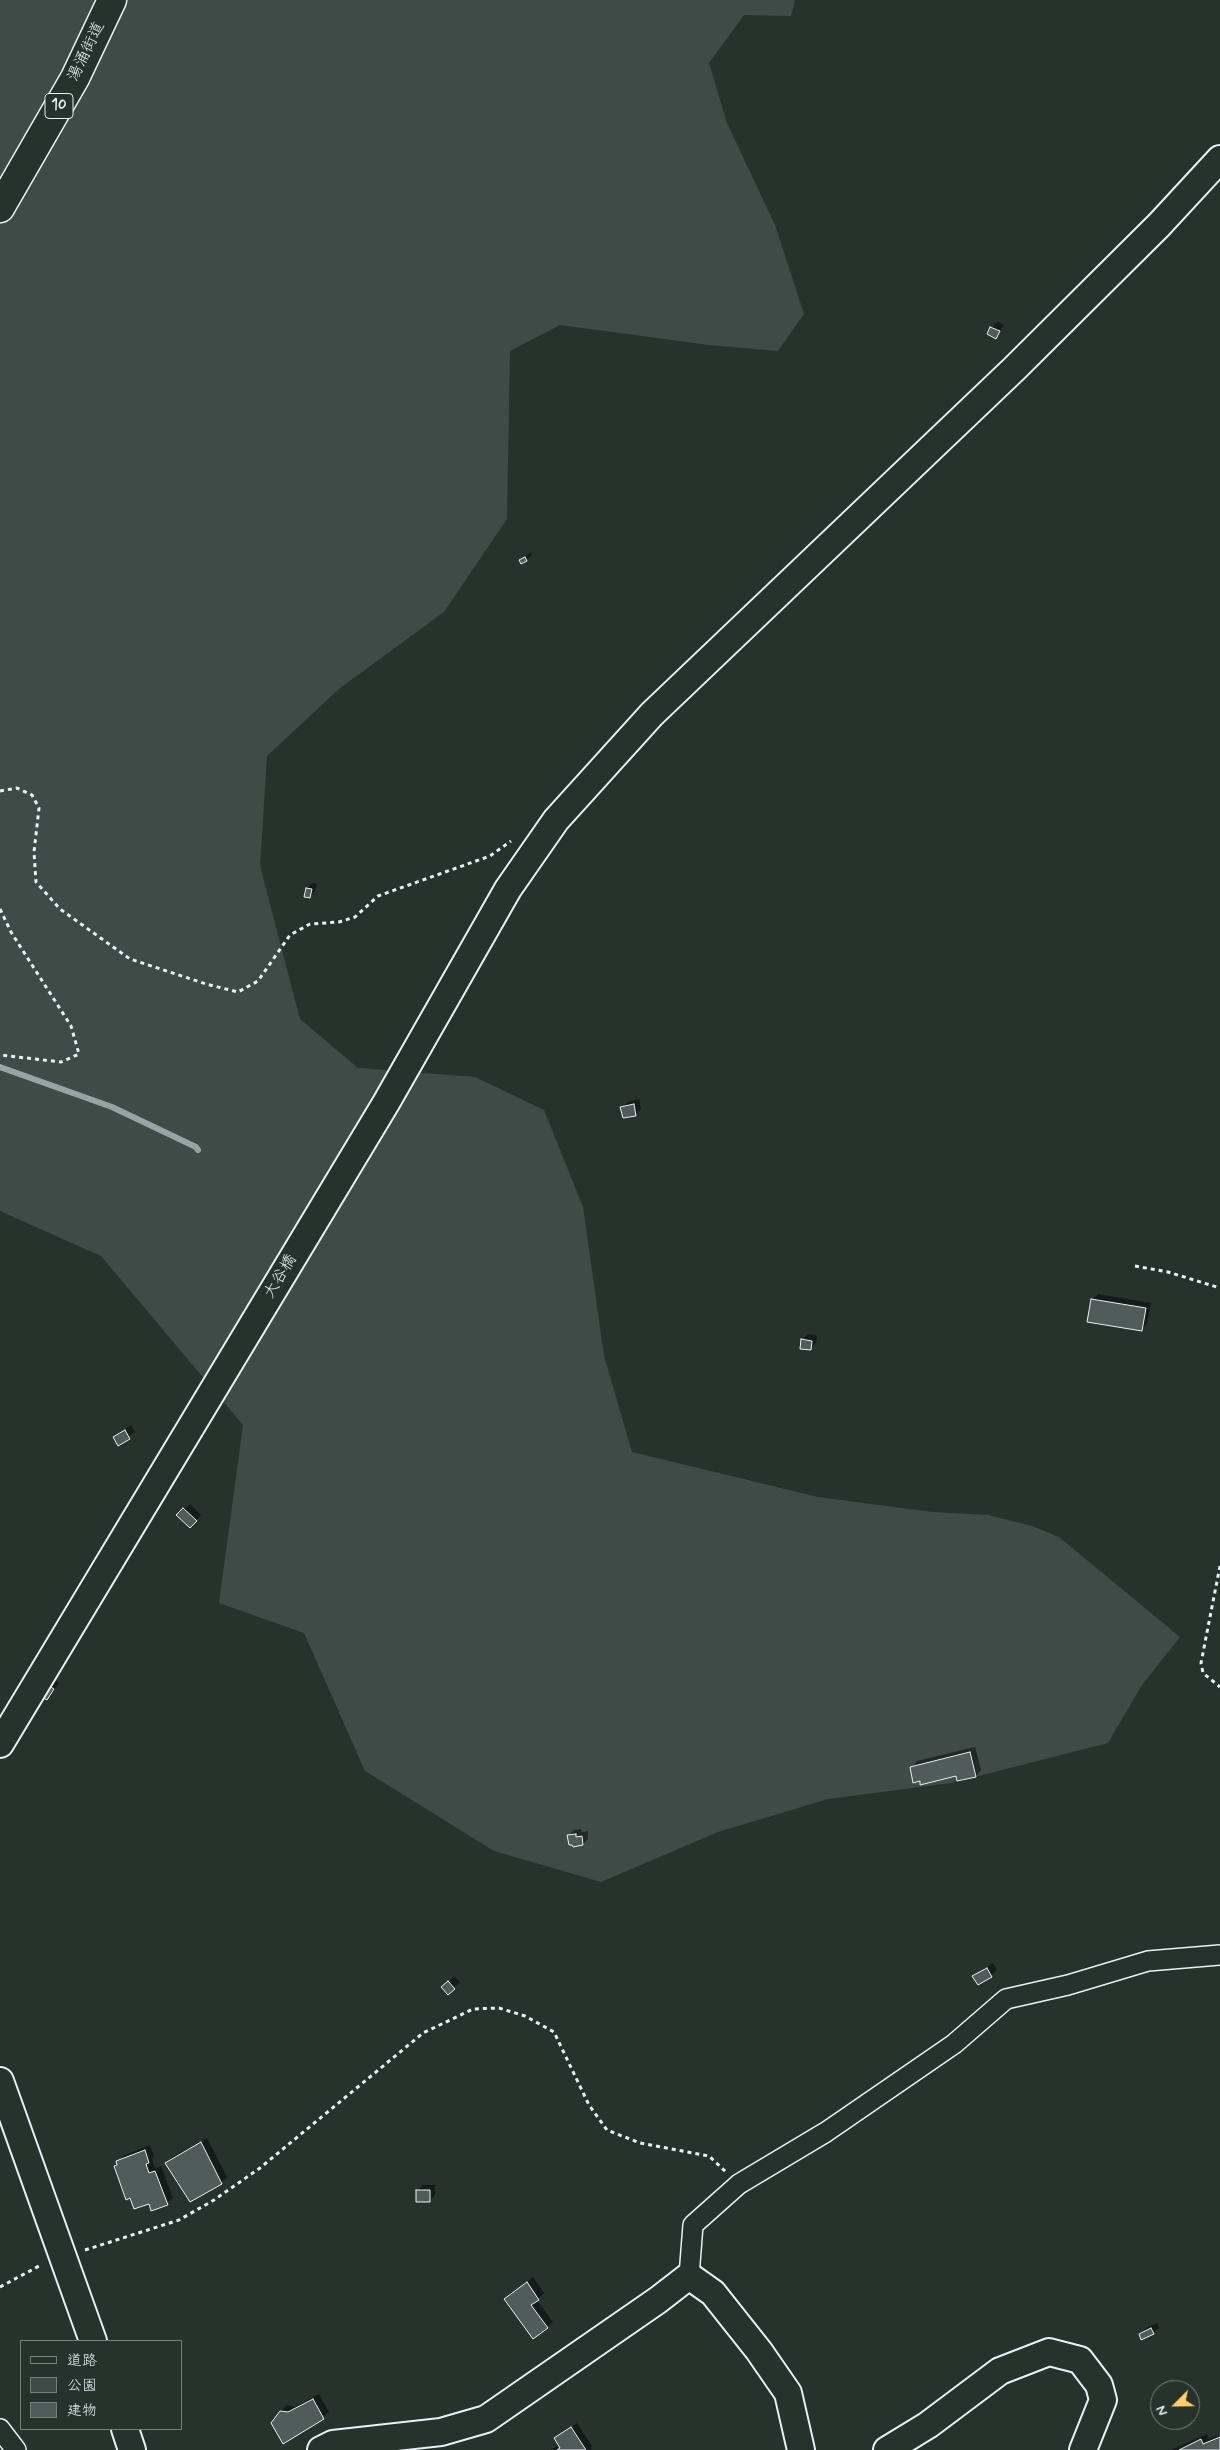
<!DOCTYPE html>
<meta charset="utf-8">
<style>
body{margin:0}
#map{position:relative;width:1220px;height:2450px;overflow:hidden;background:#26332d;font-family:Mynerve,"Klee One",sans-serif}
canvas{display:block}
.legend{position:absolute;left:20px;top:2340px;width:162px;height:90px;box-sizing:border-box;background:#26332d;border:1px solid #747f7e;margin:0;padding:6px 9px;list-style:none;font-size:15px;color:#e8f1f8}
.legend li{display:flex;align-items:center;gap:10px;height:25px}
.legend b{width:25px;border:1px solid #747f7e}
.north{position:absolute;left:1150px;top:2380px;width:50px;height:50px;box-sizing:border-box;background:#26332d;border:1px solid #747f7e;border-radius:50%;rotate:247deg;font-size:14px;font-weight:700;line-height:20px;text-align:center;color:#e8f1f8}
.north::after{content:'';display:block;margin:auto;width:18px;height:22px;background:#ffd166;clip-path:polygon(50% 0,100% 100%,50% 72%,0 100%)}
</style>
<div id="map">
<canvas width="1220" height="2450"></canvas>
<ul class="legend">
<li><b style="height:6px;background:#26332d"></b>道路</li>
<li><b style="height:14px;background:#3e4b47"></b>公園</li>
<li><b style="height:14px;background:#505c59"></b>建物</li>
</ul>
<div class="north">N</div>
</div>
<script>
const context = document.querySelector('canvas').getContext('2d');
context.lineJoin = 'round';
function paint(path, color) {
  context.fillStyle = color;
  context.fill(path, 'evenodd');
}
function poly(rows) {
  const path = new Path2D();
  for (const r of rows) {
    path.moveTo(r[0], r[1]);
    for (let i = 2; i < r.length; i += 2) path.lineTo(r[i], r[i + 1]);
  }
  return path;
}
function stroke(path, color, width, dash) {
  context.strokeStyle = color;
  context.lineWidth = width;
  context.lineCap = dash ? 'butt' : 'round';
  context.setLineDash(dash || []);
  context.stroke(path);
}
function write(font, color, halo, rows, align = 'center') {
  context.font = font + ' Mynerve,"Klee One",sans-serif';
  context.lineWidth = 4;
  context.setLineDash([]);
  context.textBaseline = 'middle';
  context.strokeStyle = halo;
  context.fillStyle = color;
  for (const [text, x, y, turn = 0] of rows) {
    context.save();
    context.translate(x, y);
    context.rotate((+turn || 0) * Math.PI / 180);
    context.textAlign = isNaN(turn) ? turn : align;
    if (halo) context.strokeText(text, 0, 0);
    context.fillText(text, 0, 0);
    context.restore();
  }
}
paint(poly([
 [0,0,795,0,791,16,744,15,709,63,727,123,775,225,804,314,778,351,709,345,560,325,510,351,507,519,444,612,340,688,267,756,260,866,300,1019,358,1068,475,1077,544,1110,583,1207,604,1356,632,1452,818,1497,932,1512,988,1515,1032,1526,1059,1537,1180,1637,1142,1685,1108,1743,951,1783,828,1799,718,1832,601,1882,494,1851,365,1771,304,1633,219,1603,243,1425,101,1256,0,1211]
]), '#3e4b47');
paint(poly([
 [997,322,1004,325,996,337,988,333],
 [531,552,532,555,526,560,521,560],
 [313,883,317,884,315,891,309,897,307,888],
 [639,1099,641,1109,635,1115,622,1108,628,1102],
 [1098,1294,1151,1303,1147,1324,1141,1330,1092,1300],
 [808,1334,817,1336,816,1343,810,1349,802,1340],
 [131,1425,135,1432,119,1444,115,1437],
 [190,1504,201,1515,190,1527,178,1515],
 [50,1678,59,1683,47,1699],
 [975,1747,981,1770,976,1776,957,1774,921,1780,912,1767,917,1761],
 [581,1829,582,1832,588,1831,588,1839,583,1844,569,1835,574,1830],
 [993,1963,997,1970,991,1976,974,1976],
 [454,1976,460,1982,448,1993,443,1987],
 [207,2138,227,2177,221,2183,166,2163,172,2157],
 [150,2145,154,2156,152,2159,155,2169,161,2166,173,2198,167,2203,149,2202,115,2166,123,2156],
 [423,2185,435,2185,435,2195,430,2201,417,2191],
 [533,2277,544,2293,537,2300,553,2322,547,2327,506,2299],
 [1157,2323,1159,2328,1153,2333,1140,2334,1146,2328],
 [319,2394,329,2412,305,2431,284,2442,281,2411,287,2405,295,2407],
 [577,2423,592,2446,591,2447,592,2450,551,2450,557,2446,558,2449,561,2447,556,2439],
 [1207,2434,1209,2439,1220,2435,1220,2450,1171,2450]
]), '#0007');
stroke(poly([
 [0,1067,112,1107,196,1147,198,1150]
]), '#98a3a5', 6);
const building = poly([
 [990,327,1000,331,996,339,987,334,990,327],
 [525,557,527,561,521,564,519,560,525,557],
 [306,888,312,889,310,898,304,897,306,888],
 [634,1104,636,1116,623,1118,620,1107,634,1104],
 [1091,1299,1146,1308,1142,1331,1087,1322,1091,1299],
 [801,1339,812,1341,811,1350,800,1349,801,1339],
 [125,1430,130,1439,118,1446,113,1437,125,1430],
 [183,1508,197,1521,190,1528,176,1515,183,1508],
 [44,1683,54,1689,47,1700,37,1694,44,1683],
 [970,1752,976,1777,957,1781,956,1776,920,1785,920,1781,913,1783,910,1767,970,1752],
 [576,1834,576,1837,582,1836,583,1845,573,1847,572,1845,569,1845,567,1835,576,1834],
 [987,1968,992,1977,978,1985,972,1976,987,1968],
 [448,1981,455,1989,448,1995,441,1987,448,1981],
 [201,2142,222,2184,190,2202,165,2163,201,2142],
 [145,2150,149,2163,146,2164,149,2173,155,2171,168,2205,151,2211,149,2204,134,2209,130,2198,126,2200,114,2166,117,2165,116,2161,145,2150],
 [416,2190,430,2190,430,2202,416,2202,416,2190],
 [527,2282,539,2300,531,2305,548,2328,533,2339,504,2299,527,2282],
 [1151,2328,1154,2334,1141,2340,1139,2334,1151,2328],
 [313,2399,324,2419,283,2444,271,2423,280,2411,288,2412,313,2399],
 [571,2427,586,2450,557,2450,560,2448,554,2438,571,2427],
 [1220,2437,1220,2450,1179,2450,1201,2439,1203,2444,1220,2437]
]);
paint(building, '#505c59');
stroke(building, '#e8f1f8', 1);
const street = poly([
 [689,2276,693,2225,739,2184,826,2132,954,2044,1006,1999,1068,1985,1148,1961,1220,1955],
 [0,2429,16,2450]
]);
const secondary = poly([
 [0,1744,386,1103,508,889,556,820,652,714,1014,369,1159,225,1220,159],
 [0,2081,93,2341],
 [125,2429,132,2450],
 [321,2450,333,2444,441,2432,486,2419,658,2300,689,2276,713,2293,759,2351,788,2393,801,2450],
 [887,2450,928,2425,1000,2371,1049,2352,1080,2360,1099,2385,1103,2400,1083,2450]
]);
const primary = poly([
 [0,208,75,78,112,0]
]);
stroke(street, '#e8f1f8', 22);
stroke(secondary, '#e8f1f8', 30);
stroke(primary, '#e8f1f8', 31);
stroke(poly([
 [0,791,17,788,32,795,39,808,34,852,36,882,60,909,130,959,206,984,238,992,258,981,290,935,310,924,339,922,355,917,378,896,490,856,511,841],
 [0,909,11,932,71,1026,79,1054,61,1062,0,1055],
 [1135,1266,1168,1272,1220,1288],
 [1220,1566,1201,1663,1203,1673,1220,1687],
 [85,2250,179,2220,214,2200,260,2168,423,2033,473,2009,499,2008,525,2016,554,2032,589,2105,607,2130,640,2143,709,2156,726,2172],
 [0,2287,41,2265]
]), '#e8f1f8', 3, [4, 4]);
stroke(street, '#26332d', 19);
stroke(secondary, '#26332d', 26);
stroke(primary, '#26332d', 28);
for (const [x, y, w] of [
 [59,106,28]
]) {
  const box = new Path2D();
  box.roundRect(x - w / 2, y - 12.5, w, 25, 4);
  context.fillStyle = '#26332d';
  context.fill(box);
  stroke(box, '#e8f1f8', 1);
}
write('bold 15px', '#e8f1f8', null, [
 ["10",59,106]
]);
write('16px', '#e8f1f8', '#26332d', [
 ["湯涌街道",87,52,-64],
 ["大谷橋",281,1277,-59]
]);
</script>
